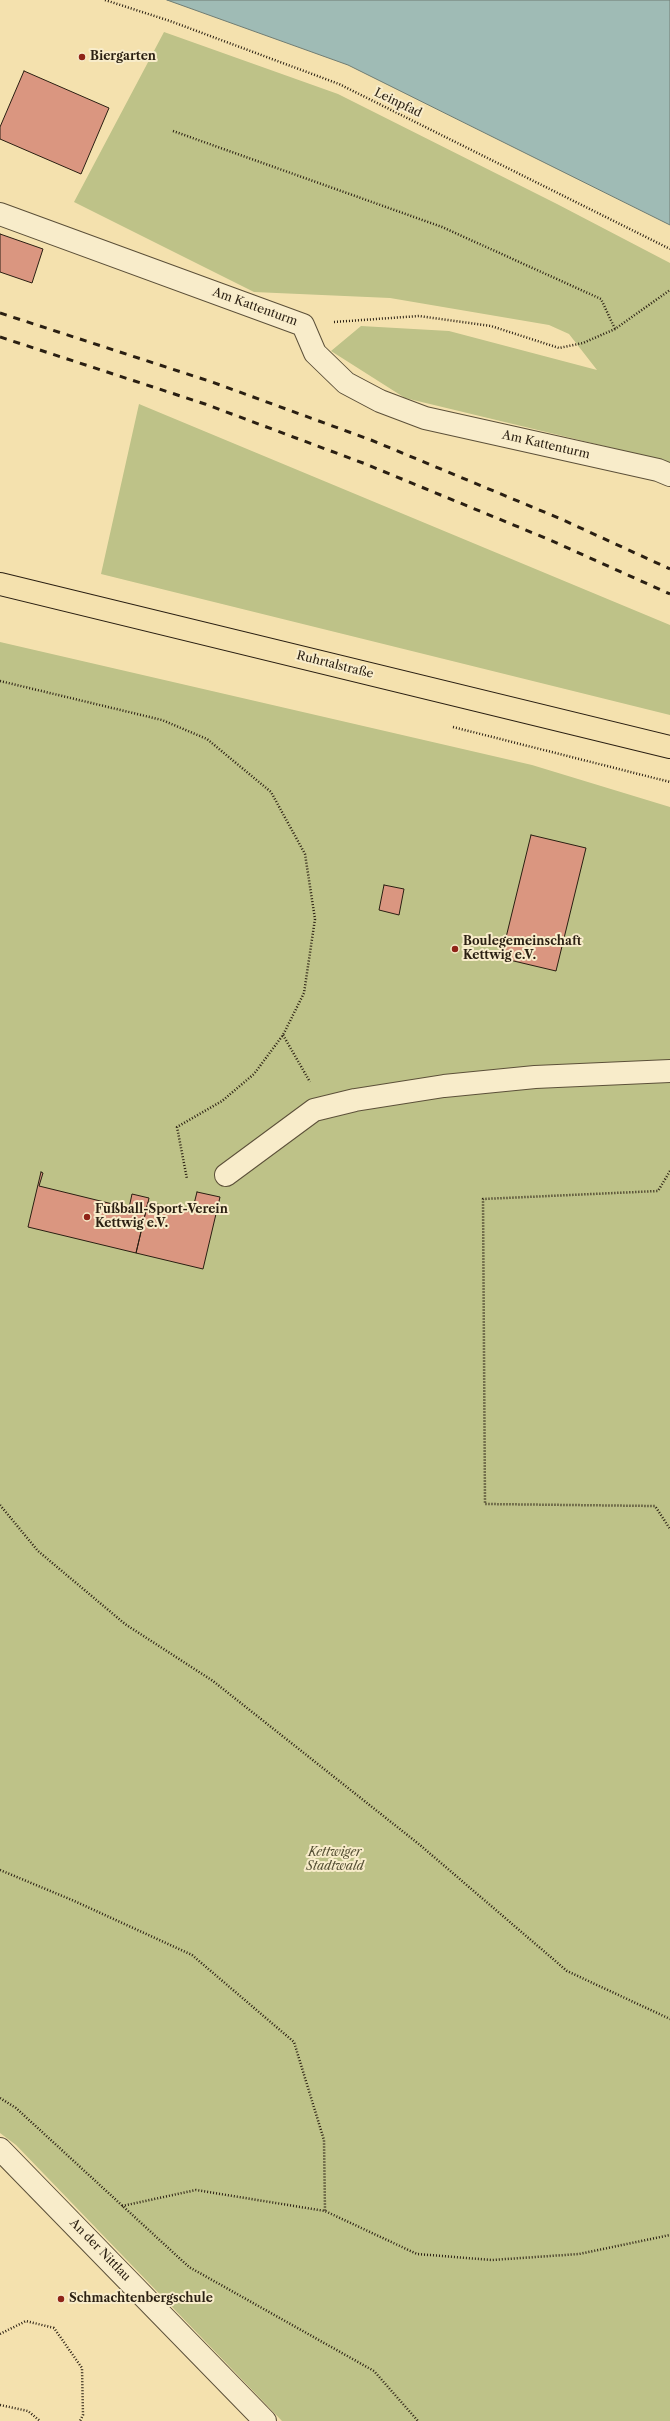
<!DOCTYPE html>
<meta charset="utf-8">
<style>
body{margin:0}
canvas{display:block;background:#f4e1ae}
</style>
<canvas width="670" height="2421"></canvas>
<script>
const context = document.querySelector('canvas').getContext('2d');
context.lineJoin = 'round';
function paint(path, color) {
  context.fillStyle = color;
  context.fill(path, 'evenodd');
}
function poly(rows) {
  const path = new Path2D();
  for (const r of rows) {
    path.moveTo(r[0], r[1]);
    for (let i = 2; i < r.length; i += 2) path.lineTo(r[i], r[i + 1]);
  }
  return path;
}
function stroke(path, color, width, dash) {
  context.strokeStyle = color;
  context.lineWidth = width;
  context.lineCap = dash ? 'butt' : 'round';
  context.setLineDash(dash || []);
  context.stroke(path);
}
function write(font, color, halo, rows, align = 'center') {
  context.font = font + ' "Libre Caslon Text",serif';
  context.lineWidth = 4;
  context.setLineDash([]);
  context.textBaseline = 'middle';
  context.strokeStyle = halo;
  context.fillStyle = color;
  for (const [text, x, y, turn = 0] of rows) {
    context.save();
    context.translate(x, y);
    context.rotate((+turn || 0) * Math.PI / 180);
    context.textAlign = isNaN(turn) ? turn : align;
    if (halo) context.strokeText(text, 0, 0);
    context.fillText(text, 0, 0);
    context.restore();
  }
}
paint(poly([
 [164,32,338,94,557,204,670,263,670,464,654,458,405,398,331,351,361,326,449,331,597,370,569,334,549,325,390,298,254,292,74,202],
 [139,404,670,625,670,715,101,574],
 [0,642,532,765,670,807,670,2421,282,2421,16,2145,0,2133]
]), '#bec288');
const water = poly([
 [167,0,670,0,670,225,348,65,167,0]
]);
paint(water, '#9fbbb5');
stroke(water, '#707d74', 1);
const building = poly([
 [24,71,109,108,81,174,0,139,0,127,24,71],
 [0,234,43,249,32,283,0,272,0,234],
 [531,835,586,848,556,971,501,958,531,835],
 [384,885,404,889,399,915,379,910,384,885],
 [41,1172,43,1173,39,1186,129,1208,132,1194,149,1198,136,1253,28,1227,41,1172],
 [197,1192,220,1197,203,1269,136,1253,148,1202,192,1212,197,1192]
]);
paint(building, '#da9680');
stroke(building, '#2a1f12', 1);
const minor = poly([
 [0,214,303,325,315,353,346,383,380,401,425,418,658,470,670,475],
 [226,1175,314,1110,355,1100,444,1086,535,1077,670,1071],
 [0,2149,265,2421]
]);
const major = poly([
 [0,584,670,747]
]);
stroke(minor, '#5c5039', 24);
stroke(major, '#2a1f12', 24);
stroke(poly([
 [105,0,170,21,339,84,670,249],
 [173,131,442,227,601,299,615,329],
 [334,322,419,316,491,326,559,348,583,343,615,329,670,290],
 [0,681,162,720,207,739,271,792,305,854,315,919,304,993,283,1035,254,1074,222,1101,177,1127,187,1179],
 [453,727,670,782],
 [283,1035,310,1082],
 [670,1171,658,1191,483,1199,485,1504,655,1506,670,1529],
 [0,1505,38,1551,125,1624,213,1681,420,1845,567,1971,670,2019],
 [0,1870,72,1900,192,1955,294,2042,324,2140,325,2211],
 [0,2098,16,2108,189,2267,374,2371,418,2421],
 [122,2206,196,2190,325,2211,417,2254,492,2260,579,2254,670,2235],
 [0,2334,26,2321,54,2328,82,2368,83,2415,80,2421],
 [0,2405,28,2411,40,2421]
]), '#2a1f12', 2.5, [1, 2]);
stroke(minor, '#f8ecca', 22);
stroke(major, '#f4e1ae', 22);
stroke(poly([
 [0,313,212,382,371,440,561,519,670,569],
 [0,337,205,404,363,463,550,540,670,594]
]), '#2a1f12', 3, [7, 7]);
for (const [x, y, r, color] of [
 [82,57,4,"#8f2418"],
 [455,949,4,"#8f2418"],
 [87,1217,4,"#8f2418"],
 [61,2299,4,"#8f2418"]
]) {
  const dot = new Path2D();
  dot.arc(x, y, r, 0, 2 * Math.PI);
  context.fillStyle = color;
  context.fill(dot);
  stroke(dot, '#f8ecca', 1.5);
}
write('bold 12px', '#2a1f12', '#f8ecca', [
 ["Biergarten",90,57],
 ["Boulegemeinschaft",463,942],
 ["Kettwig e.V.",463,956],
 ["Fußball-Sport-Verein",95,1210],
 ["Kettwig e.V.",95,1224],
 ["Schmachtenbergschule",69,2299]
], 'left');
write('12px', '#2a1f12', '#f8ecca', [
 ["Leinpfad",398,103,26],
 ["Am Kattenturm",255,307,20],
 ["Am Kattenturm",546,445,13],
 ["Ruhrtalstraße",335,665,14],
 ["An der Nittlau",100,2250,46]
]);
write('italic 12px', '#565035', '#f8ecca', [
 ["Kettwiger",335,1853],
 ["Stadtwald",335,1867]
]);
</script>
